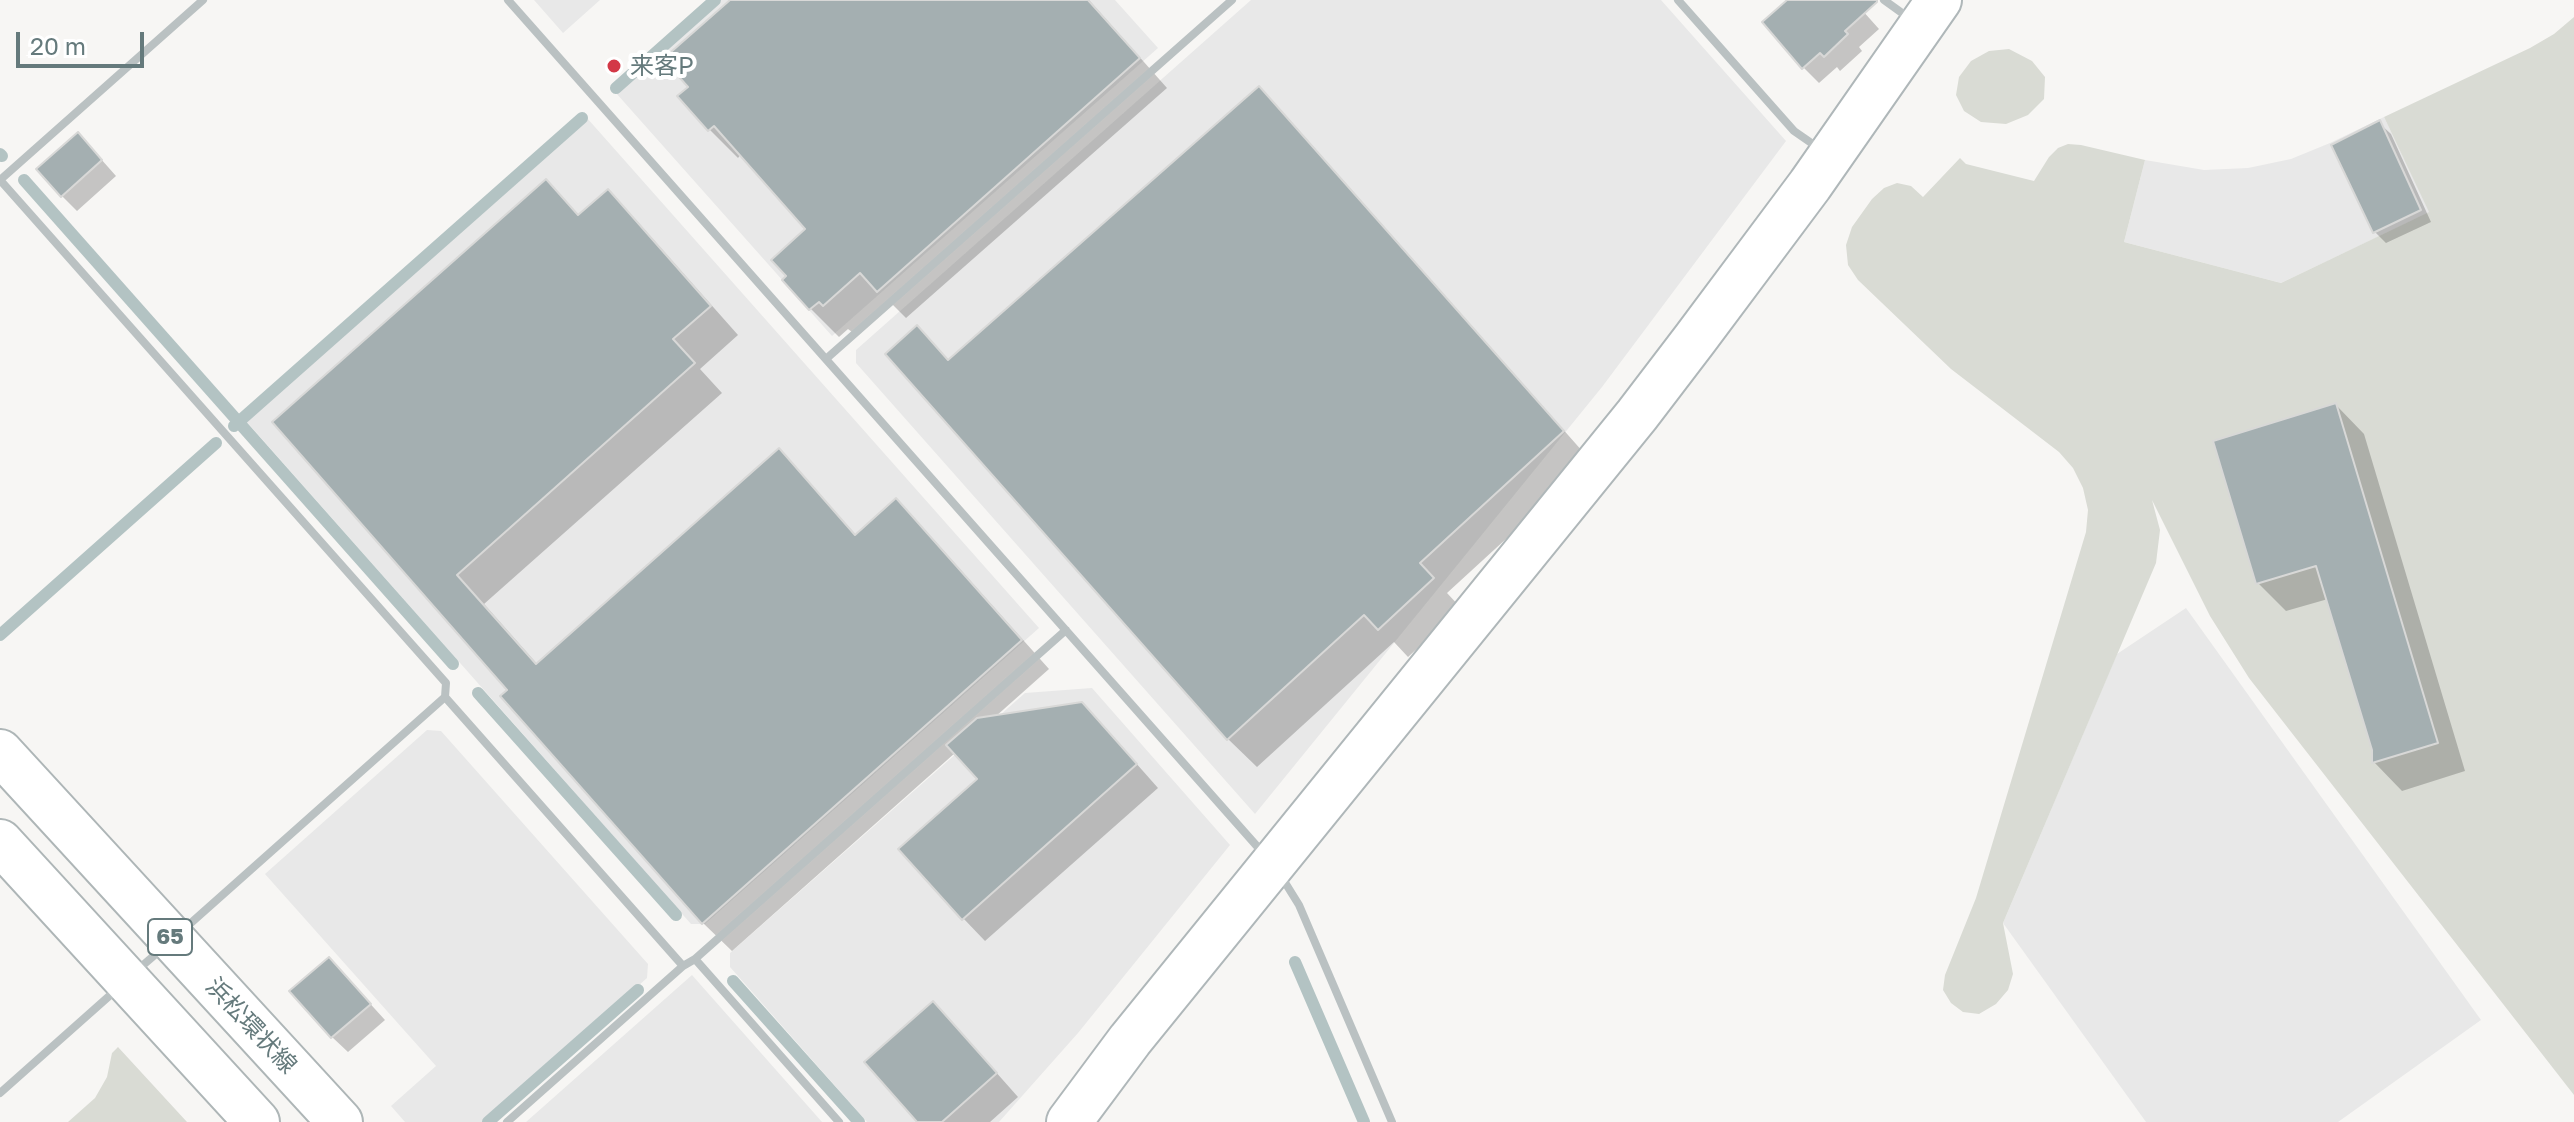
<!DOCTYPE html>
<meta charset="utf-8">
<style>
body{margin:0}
#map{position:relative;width:2574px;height:1122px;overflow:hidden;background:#f7f6f4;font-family:"Golos Text",sans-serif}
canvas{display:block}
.scale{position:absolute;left:16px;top:32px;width:128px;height:36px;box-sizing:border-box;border:4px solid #657a7c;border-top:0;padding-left:10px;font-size:24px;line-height:28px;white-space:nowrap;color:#657a7c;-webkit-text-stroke:6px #fff;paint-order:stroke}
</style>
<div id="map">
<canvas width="2574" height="1122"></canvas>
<div class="scale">20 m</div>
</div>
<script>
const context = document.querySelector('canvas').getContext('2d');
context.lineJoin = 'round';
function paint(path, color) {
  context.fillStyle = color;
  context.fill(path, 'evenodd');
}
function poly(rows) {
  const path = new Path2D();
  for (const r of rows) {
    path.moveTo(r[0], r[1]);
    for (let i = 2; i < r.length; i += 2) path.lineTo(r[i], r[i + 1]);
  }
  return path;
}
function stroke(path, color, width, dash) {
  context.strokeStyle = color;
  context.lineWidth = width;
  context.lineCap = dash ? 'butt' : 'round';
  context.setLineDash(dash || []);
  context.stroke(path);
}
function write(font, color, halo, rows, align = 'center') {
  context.font = font + ' "Golos Text","Noto Sans JP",sans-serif';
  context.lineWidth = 8;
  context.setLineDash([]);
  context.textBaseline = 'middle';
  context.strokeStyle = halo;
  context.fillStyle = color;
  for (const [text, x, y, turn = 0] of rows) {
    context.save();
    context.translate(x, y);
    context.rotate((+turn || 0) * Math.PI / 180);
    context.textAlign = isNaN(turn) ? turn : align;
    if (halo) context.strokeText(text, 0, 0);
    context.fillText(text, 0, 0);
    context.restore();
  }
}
paint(poly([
 [534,0,600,0,563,33],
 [721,0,1115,0,1158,48,832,336,616,93],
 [1251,0,1661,0,1786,141,1602,387,1255,814,856,363,856,350],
 [2384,117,2430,212,2281,283,2124,242,2145,160,2204,170,2248,168,2291,159,2330,143],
 [587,118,1039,628,705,924,691,924,246,421],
 [2186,608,2481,1020,2338,1122,2146,1122,2003,923,2117,654],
 [1092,688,1230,845,1078,1033,999,1122,867,1122,730,967,730,953,1025,693],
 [427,730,441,731,648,964,647,978,484,1122,405,1122,391,1106,436,1066,265,874],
 [692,975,822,1122,526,1122]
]), '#e8e8e8');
paint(poly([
 [2574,17,2574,1095,2249,678,2210,616,2152,500,2160,530,2156,563,2003,923,2013,974,2008,990,1996,1004,1979,1014,1963,1012,1951,1003,1943,990,1945,975,1976,898,2086,532,2088,510,2083,488,2073,468,2059,452,1951,369,1858,280,1848,265,1846,245,1852,227,1872,199,1884,188,1897,183,1911,186,1923,197,1960,158,1966,164,2034,181,2049,157,2058,148,2068,144,2081,145,2145,160,2124,242,2281,283,2429,212,2384,117,2530,48,2554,34],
 [2009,49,2032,61,2045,77,2044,99,2028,115,2006,124,1981,122,1964,111,1956,95,1959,77,1971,61,1989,51],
 [118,1047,187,1122,68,1122,95,1098,107,1077,112,1053]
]), '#d9dbd4');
paint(poly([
 [733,0,1089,0,1167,88,906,318,889,301,852,332,848,329,839,337,811,309,808,229,741,154,738,158,710,130,690,88],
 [1790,0,1853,0,1879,29,1859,47,1862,51,1840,71,1837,67,1819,83,1803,67],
 [1259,88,1287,117,1591,461,1447,593,1461,608,1408,657,1394,642,1257,767,1228,739,917,328,950,361],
 [2379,123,2391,134,2431,222,2386,243,2375,232],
 [93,150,116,176,77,211,62,196],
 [546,182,580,216,608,192,636,220,738,335,700,369,722,393,484,604,538,665,779,451,857,536,896,501,925,530,1049,669,995,717,1104,727,1158,788,985,941,963,918,979,780,955,753,732,951,703,923,509,691,275,422],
 [2336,405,2364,434,2465,771,2402,791,2374,762,2374,750,2328,599,2286,611,2258,583],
 [344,975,385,1020,348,1052,332,1037],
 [955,1026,1018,1097,990,1122,919,1122]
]), '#0003');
stroke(poly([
 [616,88,715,0],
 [0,154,2,156],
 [24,180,453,664],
 [234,426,582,118],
 [0,635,216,443],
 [478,693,676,915],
 [1295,962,1364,1122],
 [733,981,859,1122],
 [488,1122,638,990]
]), '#b3c3c3', 12);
const building = poly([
 [730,0,1088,0,1140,58,877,292,860,273,823,306,819,302,809,310,782,280,786,276,771,260,805,229,714,126,708,131,677,96,688,87,663,59,730,0],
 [1787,0,1877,0,1877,2,1845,31,1848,34,1824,57,1820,53,1802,69,1762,22,1787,0],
 [1259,86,1564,431,1420,563,1434,578,1378,630,1364,615,1227,740,885,354,917,325,948,360,1259,86],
 [2380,120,2421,210,2373,233,2331,145,2380,120],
 [78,132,102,160,61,197,36,169,78,132],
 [546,179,578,215,608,189,711,306,673,339,695,363,457,575,536,664,779,448,855,535,896,498,1022,640,702,924,500,696,507,690,272,422,546,179],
 [2336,403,2438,743,2372,763,2372,750,2316,566,2256,584,2213,441,2336,403],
 [1082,702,1137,764,962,920,898,849,977,779,946,745,977,718,1082,702],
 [329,957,371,1004,331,1038,289,991,329,957],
 [933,1001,997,1073,942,1122,917,1122,864,1062,933,1001]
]);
paint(building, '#a4afb1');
stroke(building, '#d8d8d7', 2);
const secondary = poly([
 [1069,1122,1130,1040,1637,415,1695,339,1810,185,1939,0]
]);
const primary = poly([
 [0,752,340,1122],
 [0,842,257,1122]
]);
stroke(secondary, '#afb7b9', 48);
stroke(primary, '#aeb6b7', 48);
stroke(poly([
 [203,0,0,180,446,683,445,697,683,966],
 [508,0,1263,853],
 [1678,0,1794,131,1820,149],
 [1884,0,1909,18],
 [826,359,1232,0],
 [1281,876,1299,905,1392,1122],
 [183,930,445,697],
 [695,959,839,1122],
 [135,972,164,947],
 [0,1093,116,990],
 [507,1122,683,966,695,959,1066,630]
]), '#bac1c2', 8);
stroke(secondary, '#fff', 44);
stroke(primary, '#fff', 44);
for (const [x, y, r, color] of [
 [614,66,8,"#d33846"]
]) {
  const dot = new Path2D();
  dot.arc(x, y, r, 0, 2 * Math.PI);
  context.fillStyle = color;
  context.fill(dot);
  stroke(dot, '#fff', 3);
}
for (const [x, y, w] of [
 [170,937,44]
]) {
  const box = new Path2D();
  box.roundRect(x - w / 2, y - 18, w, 36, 6);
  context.fillStyle = '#fff';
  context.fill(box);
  stroke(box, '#657a7c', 2);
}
write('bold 22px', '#657a7c', null, [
 ["65",170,937]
]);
write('24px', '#657a7c', '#fff', [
 ["来客P",630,66]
], 'left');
write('24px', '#657a7c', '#fff', [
 ["浜松環状線",251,1026,47]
]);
</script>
